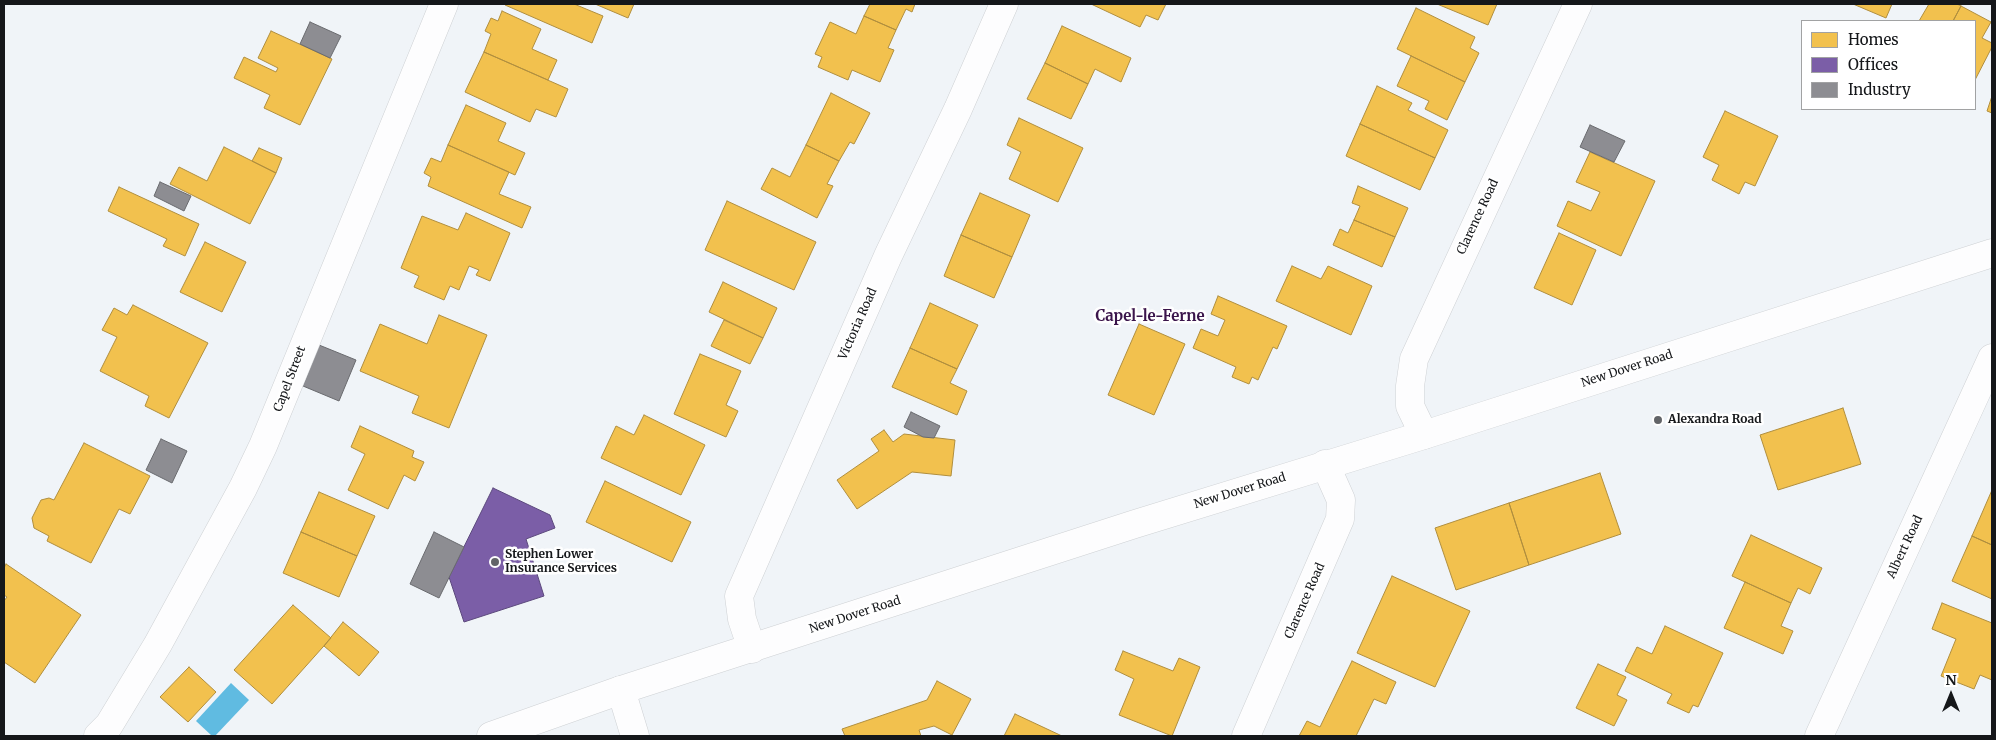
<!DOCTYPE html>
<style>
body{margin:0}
#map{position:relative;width:1996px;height:740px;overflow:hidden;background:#f0f4f8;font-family:Merriweather,serif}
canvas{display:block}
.frame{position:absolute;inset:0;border:5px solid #15171a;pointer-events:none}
.legend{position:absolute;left:1801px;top:20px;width:175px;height:90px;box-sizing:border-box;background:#fff;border:1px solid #a1a2a3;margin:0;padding:6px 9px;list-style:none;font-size:15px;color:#15171a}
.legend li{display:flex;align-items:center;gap:10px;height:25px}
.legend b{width:25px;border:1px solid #a1a2a3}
.north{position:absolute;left:1926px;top:670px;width:50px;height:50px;-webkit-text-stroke:4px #fff;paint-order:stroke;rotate:0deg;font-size:14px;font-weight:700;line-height:20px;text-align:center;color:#15171a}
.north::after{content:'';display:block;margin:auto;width:18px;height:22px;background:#15171a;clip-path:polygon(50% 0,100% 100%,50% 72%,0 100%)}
</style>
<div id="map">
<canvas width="1996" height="740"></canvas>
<div class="frame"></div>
<ul class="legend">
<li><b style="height:14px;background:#f2c14e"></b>Homes</li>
<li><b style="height:14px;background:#7b5ea7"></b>Offices</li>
<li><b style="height:14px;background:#8d8d92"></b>Industry</li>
</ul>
<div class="north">N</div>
</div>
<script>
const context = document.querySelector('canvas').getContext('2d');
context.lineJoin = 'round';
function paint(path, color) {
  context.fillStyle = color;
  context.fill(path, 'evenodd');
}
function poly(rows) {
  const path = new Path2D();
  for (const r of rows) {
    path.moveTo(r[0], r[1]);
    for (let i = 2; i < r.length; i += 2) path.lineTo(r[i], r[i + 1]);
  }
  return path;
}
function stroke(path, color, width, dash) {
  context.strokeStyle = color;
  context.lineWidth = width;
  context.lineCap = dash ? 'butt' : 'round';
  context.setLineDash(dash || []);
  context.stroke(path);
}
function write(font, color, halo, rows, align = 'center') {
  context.font = font + ' Merriweather,serif';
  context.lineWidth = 5;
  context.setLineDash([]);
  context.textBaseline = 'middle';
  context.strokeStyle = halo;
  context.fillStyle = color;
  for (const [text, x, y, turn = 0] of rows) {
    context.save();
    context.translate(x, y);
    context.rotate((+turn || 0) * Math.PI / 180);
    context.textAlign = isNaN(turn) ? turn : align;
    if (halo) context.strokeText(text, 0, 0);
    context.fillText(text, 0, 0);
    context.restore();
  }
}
paint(poly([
 [231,683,249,700,215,736,212,736,196,721]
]), '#60bbe1');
const homes = poly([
 [506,4,574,4,603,16,592,43,505,5,506,4],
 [595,4,634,4,628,18,595,4],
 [870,4,915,4,912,12,906,9,896,30,864,16,870,4],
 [1091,4,1166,4,1158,20,1146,15,1140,27,1091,4],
 [1437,4,1497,4,1488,25,1437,4],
 [1853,4,1892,4,1886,18,1853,4],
 [1929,4,1957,4,1961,6,1953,21,1919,21,1929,4],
 [1961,6,1991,22,1982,38,1992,43,1992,47,1975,80,1975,21,1953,21,1961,6],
 [1416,8,1475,37,1470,48,1479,53,1465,82,1397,49,1416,8],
 [502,11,541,29,532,49,557,60,548,80,484,52,491,34,485,31,491,18,498,21,502,11],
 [864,16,896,30,888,48,894,50,880,82,852,70,848,80,818,67,822,57,815,54,830,22,856,34,864,16],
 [1062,26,1131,58,1121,82,1095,69,1088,84,1045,63,1062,26],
 [271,31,332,59,300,125,264,108,270,95,234,78,244,57,276,72,278,68,258,58,271,31],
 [484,52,568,89,556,117,536,109,530,122,465,92,484,52],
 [1411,56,1465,82,1447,120,1425,109,1429,101,1397,86,1411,56],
 [1045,63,1088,84,1071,119,1027,99,1045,63],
 [1377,86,1412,103,1408,110,1448,130,1435,158,1360,124,1377,86],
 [831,93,870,113,854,144,850,142,839,161,806,145,831,93],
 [1992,96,1992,113,1987,111,1992,96],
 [466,105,506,123,498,141,525,153,515,175,448,145,466,105],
 [1725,111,1778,136,1755,186,1745,182,1739,194,1712,180,1719,165,1703,157,1725,111],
 [1019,118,1083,148,1058,202,1009,179,1021,152,1007,145,1019,118],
 [1360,124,1435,158,1420,190,1346,156,1360,124],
 [448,145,509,172,499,194,531,207,522,228,428,186,431,177,424,173,431,158,441,162,448,145],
 [806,145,839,161,827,184,833,186,817,218,761,189,772,168,790,177,806,145],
 [224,147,276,173,250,224,170,184,179,167,207,181,224,147],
 [259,148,282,158,276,173,252,161,259,148],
 [1590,152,1655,181,1621,256,1557,226,1568,201,1591,211,1600,192,1576,182,1590,152],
 [1358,186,1408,208,1395,237,1354,220,1360,206,1352,203,1358,186],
 [119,187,199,224,185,256,163,246,167,239,108,211,119,187],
 [980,193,1030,215,1012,257,961,235,980,193],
 [727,201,816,242,794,290,705,250,727,201],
 [466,213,510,233,490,281,476,275,479,270,469,266,459,290,450,286,444,300,414,287,419,276,401,268,422,216,458,230,466,213],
 [1354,220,1395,237,1382,267,1333,245,1340,229,1348,233,1354,220],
 [1559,233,1596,250,1572,305,1534,288,1559,233],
 [961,235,1012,257,994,298,944,276,961,235],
 [205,242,246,262,222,312,180,292,205,242],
 [1292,266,1321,279,1328,266,1372,286,1351,335,1276,301,1292,266],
 [723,282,777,308,763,338,709,312,723,282],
 [1218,296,1287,326,1277,349,1273,347,1258,380,1252,377,1249,384,1232,377,1236,367,1193,348,1201,329,1218,336,1225,320,1211,314,1218,296],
 [930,303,978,325,957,369,910,348,930,303],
 [133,305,208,343,169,418,145,406,149,396,100,371,117,337,102,330,114,308,127,315,133,305],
 [439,315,487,335,449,428,412,413,419,396,360,371,380,324,427,344,439,315],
 [724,320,763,338,750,364,711,346,724,320],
 [1139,324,1185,344,1154,415,1108,395,1139,324],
 [910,348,957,369,950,383,967,391,957,415,892,387,910,348],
 [700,354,741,371,726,405,738,411,726,437,674,414,700,354],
 [1843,408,1861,464,1778,490,1760,435,1843,408],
 [644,415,705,445,681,495,601,458,616,426,634,435,644,415],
 [360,426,414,451,412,457,424,462,415,481,404,475,388,509,348,490,365,454,351,447,360,426],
 [884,430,893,442,904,434,955,440,951,476,912,472,857,509,837,480,879,451,871,439,884,430],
 [84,443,150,476,130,514,119,509,91,563,47,541,49,536,34,528,32,518,41,500,49,498,54,500,84,443],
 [1600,473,1621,534,1529,565,1509,503,1600,473],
 [605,481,691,522,672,562,586,522,605,481],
 [1992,490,1992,545,1972,536,1992,490],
 [319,492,375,516,357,556,301,532,319,492],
 [1509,503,1529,565,1456,590,1435,528,1509,503],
 [301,532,357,556,339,597,283,573,301,532],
 [1751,535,1822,568,1810,594,1798,588,1791,603,1732,576,1751,535],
 [1972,536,1992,545,1992,599,1952,581,1972,536],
 [6,564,81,615,35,683,4,662,4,601,7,597,4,595,4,568,6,564],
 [1392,576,1470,611,1435,687,1357,653,1392,576],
 [1745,582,1791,603,1781,626,1793,631,1783,654,1724,628,1745,582],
 [1942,603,1992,623,1992,680,1980,675,1974,689,1941,676,1956,639,1932,629,1942,603],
 [293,605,331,638,272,704,234,670,293,605],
 [343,622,379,652,359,676,324,646,343,622],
 [1665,626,1723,653,1698,707,1693,705,1689,713,1667,703,1672,694,1625,671,1637,647,1652,654,1665,626],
 [1123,651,1173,671,1179,658,1200,667,1172,736,1119,715,1134,679,1115,670,1123,651],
 [1352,661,1396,682,1386,704,1374,699,1356,736,1299,736,1307,721,1320,727,1352,661],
 [1598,664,1626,677,1617,695,1627,700,1614,726,1576,708,1598,664],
 [189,667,216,692,188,722,160,697,189,667],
 [937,681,971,699,952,735,934,726,919,730,921,736,845,736,842,729,927,700,937,681],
 [1015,714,1062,736,1004,736,1015,714]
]);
paint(homes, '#f2c14e');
stroke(homes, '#b08e3e', 1);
const offices = poly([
 [493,488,550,515,555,528,526,539,544,596,464,622,449,577,493,488]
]);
paint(offices, '#7b5ea7');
stroke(offices, '#5c497d', 1);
const industry = poly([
 [310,22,341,36,330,58,300,44,310,22],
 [1590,125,1625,141,1614,162,1580,147,1590,125],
 [160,182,191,196,184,211,154,196,160,182],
 [319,345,356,360,339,401,303,386,319,345],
 [911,412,940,426,934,438,923,437,904,427,911,412],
 [161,439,187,451,172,483,146,470,161,439],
 [434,532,464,547,439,598,410,584,434,532]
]);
paint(industry, '#8d8d92');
stroke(industry, '#696a6e', 1);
const minor = poly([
 [1424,435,1410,406,1410,386,1414,359,1578,4],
 [752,649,742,619,739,596,888,256,958,109,1004,4],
 [621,690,635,736],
 [98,736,109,725,158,644,243,488,263,446,444,4],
 [1246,736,1340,519,1341,500,1325,464],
 [1819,736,1992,358]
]);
const major = poly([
 [491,736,621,690,1135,524,1424,435,1992,253]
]);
stroke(minor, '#ced1d4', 29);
stroke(major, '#ced1d4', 29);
stroke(minor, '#fdfdfe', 28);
stroke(major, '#fdfdfe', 28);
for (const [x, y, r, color] of [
 [1658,420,5,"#626468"],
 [495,562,5,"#626468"]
]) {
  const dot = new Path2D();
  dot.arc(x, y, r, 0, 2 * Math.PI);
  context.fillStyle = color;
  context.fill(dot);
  stroke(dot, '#fff', 2);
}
write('12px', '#15171a', '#fff', [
 ["Clarence Road",1478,217,-65],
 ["Victoria Road",858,324,-66],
 ["New Dover Road",1627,369,-18],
 ["Capel Street",290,379,-69],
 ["New Dover Road",1240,491,-17],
 ["Albert Road",1905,547,-65],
 ["Clarence Road",1305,601,-66],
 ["New Dover Road",855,615,-18]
]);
write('bold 12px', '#15171a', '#fff', [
 ["Alexandra Road",1668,420],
 ["Stephen Lower",505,555],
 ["Insurance Services",505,569]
], 'left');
write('bold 15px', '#3b154b', '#fff', [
 ["Capel-le-Ferne",1150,317]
]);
</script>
